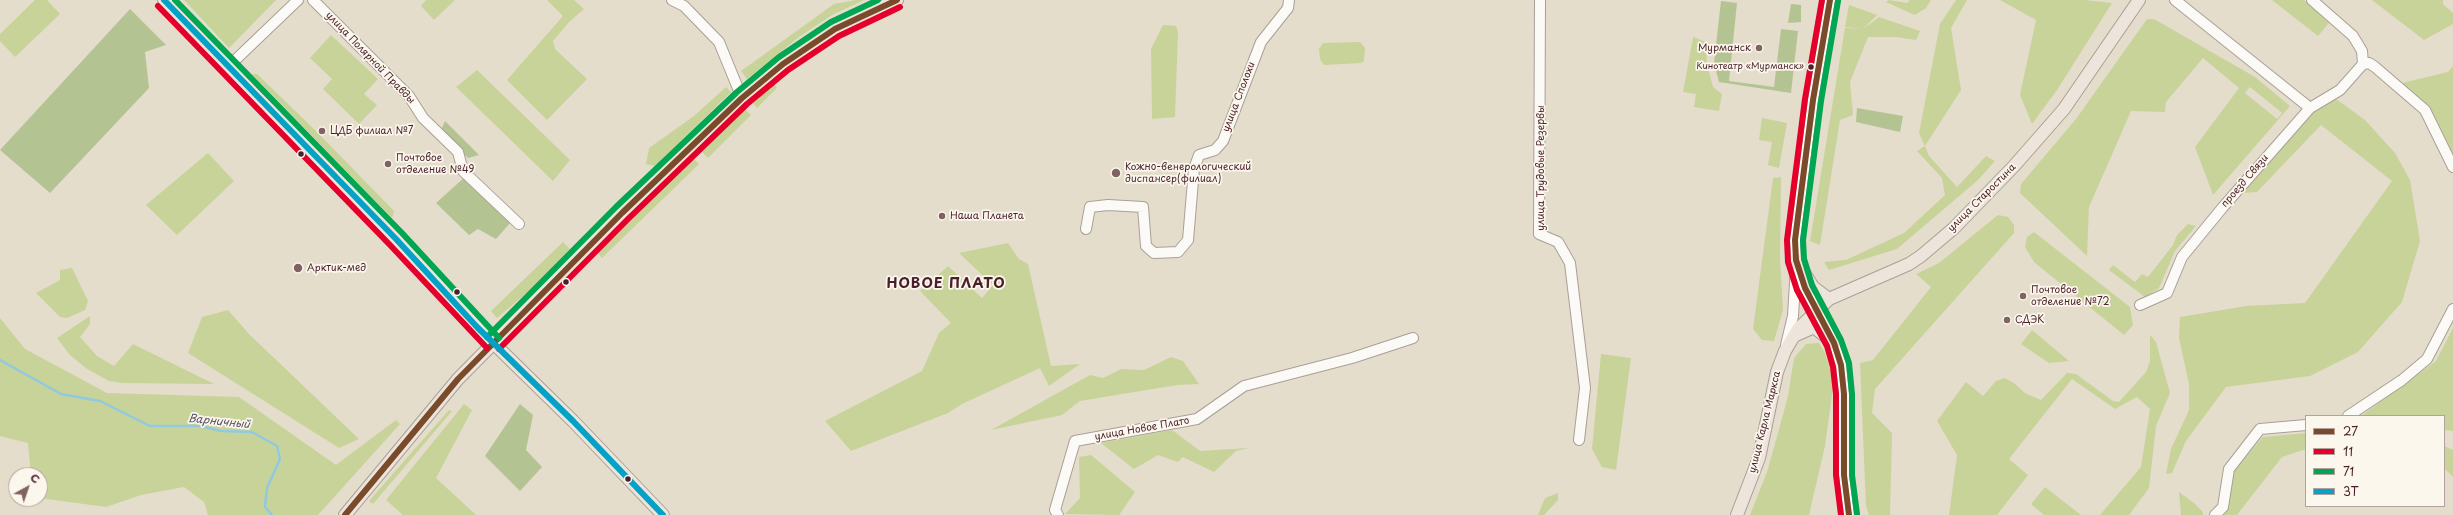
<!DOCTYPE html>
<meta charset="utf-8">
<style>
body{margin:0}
#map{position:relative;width:2453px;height:515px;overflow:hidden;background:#e4ddcc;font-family:"Playpen Sans",sans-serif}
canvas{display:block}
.legend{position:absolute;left:2305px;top:415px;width:140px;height:92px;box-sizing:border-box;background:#fbf7ec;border:1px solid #b4a19f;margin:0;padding:5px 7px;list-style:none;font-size:12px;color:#4a1f2b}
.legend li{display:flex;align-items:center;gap:8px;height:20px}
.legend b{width:20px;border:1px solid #b4a19f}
.north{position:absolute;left:8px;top:467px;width:40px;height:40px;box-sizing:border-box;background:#fbf7ec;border:1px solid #b4a19f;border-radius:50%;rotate:40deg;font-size:11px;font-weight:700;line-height:16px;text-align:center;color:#4a1f2b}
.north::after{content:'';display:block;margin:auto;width:14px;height:18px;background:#806263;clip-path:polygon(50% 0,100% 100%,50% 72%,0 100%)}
</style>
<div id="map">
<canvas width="2453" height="515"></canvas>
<ul class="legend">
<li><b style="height:5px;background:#7a4b2a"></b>27</li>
<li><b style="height:5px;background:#e4002b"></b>11</li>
<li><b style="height:5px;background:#00a651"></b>71</li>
<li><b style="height:5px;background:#04a2c6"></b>3Т</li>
</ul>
<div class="north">С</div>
</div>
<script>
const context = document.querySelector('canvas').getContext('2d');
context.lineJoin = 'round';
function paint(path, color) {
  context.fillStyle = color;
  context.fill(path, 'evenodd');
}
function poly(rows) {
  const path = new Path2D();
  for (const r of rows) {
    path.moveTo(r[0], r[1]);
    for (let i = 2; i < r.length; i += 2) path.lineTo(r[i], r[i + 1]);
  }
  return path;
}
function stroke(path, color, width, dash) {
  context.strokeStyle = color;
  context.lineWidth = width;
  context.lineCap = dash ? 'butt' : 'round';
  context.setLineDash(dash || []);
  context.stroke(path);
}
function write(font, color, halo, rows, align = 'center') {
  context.font = font + ' "Playpen Sans",sans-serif';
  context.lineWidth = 3.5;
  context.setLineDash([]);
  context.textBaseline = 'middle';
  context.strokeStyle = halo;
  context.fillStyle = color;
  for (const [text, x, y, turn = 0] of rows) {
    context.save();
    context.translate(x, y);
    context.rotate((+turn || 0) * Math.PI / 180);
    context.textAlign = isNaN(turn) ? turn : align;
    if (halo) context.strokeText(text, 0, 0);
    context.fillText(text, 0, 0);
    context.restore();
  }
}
paint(poly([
 [35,0,47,0,60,14,15,57,0,41,0,34],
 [184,0,276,0,229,48],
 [426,0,455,0,434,20,421,6],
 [547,0,574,0,584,9,569,22,553,41,555,49,587,79,547,120,507,80,563,16],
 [856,0,864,0,832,15,799,37,747,79,741,71,834,4],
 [1889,0,1907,3,1910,0,1931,0,1926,8,1915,15,1886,2],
 [1956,0,1967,0,1951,28,1961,90,1925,146,1929,156,1957,187,1986,156,1995,161,1978,180,1897,249,1829,270,1824,262,1846,260,1904,233,1945,195,1942,178,1917,151,1925,146,1919,133,1940,24],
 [2000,0,2085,0,2112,3,2057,90,2032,124,2020,95,2036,20],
 [2272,0,2304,0,2329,23,2318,36],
 [2372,0,2443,0,2443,4,2453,13,2453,24,2424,40],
 [888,5,889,14,829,43,792,64,781,74,778,71,790,60],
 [1849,5,1877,15,1863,29,1879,17,1920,31,1916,40,1896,37,1868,37,1850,82,1853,115,1840,120,1820,245,1810,241,1845,28,1863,29,1845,27],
 [2147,19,2154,19,2255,77,2290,106,2213,195,2195,147,2239,88,2203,58,2166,102,2165,112,2131,111,2089,207,2087,256,2020,193,2021,184,2076,119],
 [2250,87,2282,113,2277,119,2245,93],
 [1163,25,1176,26,1178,32,1175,117,1152,119,1151,49],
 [331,35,378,79,364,94,377,105,359,124,323,89,332,79,310,58],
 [1693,37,1706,42,1707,64,1713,87,1722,94,1719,111,1694,107,1696,94,1683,92],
 [1360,42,1365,48,1364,61,1361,63,1324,65,1320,59,1319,49,1323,43],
 [2453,66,2453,154,2430,107,2402,83,2448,72],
 [477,70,570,160,553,181,456,87],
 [252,74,257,74,318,133,394,211,392,218],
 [773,83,777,88,757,108,753,103],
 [726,87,731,92,655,166,646,164,649,148,694,116],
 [2336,99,2365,120,2395,153,2410,180,2420,241,2402,302,2358,352,2310,376,2226,387,2186,441,2172,473,2166,474,2171,449,2189,410,2189,384,2179,338,2180,317,2246,306,2305,303,2392,181,2321,125,2257,192,2243,193,2315,111],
 [745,109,751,115,708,158,702,152],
 [1762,118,1787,123,1779,168,1768,165,1772,142,1759,140],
 [208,153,234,181,177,235,146,205],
 [693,158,699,164,602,258,597,252],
 [1781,177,1780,259,1783,310,1774,341,1762,340,1753,329,1773,178],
 [1998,215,2008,217,2014,225,2014,233,1875,389,1872,413,1892,433,1890,515,1869,515,1866,506,1860,363,1873,360,1931,287,1916,274,1939,263],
 [2188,224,2196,226,2175,251,2159,288,2145,297,2109,270,2113,265,2135,282,2142,274,2148,277,2173,245,2177,235],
 [2034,232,2130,307,2133,325,2124,335,2034,262,2025,247,2027,237],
 [563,242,570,249,529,291,497,318,491,311],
 [1008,243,1019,259,1028,264,1051,366,1080,364,1049,386,1040,368,962,404,948,413,851,451,825,421,922,371,939,333,951,323,920,291,948,266,982,298,993,285,959,253],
 [72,268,88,301,85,310,67,318,60,317,36,293,60,280,60,270],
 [228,310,249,334,359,439,339,448,188,353,202,317],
 [90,316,90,324,80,337,97,356,114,366,133,344,214,384,121,383,109,381,87,369,70,355,57,338],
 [0,318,25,349,107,393,239,397,336,465,396,420,400,424,318,515,208,515,204,502,184,487,141,495,106,507,40,498,40,475,31,475,28,443,0,436],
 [2453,328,2453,431,2444,430,2444,416,2361,416,2436,361],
 [2032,330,2069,361,2049,363,2021,344],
 [2150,335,2156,342,2170,393,2156,426,2149,488,2129,515,2100,515,2141,467,2150,409,2137,397,2115,409,2072,379,2009,459,2028,475,1997,515,1949,515,1957,455,1937,421,1966,382,1983,396,1996,381,2005,378,2015,384,2025,393,2041,400,2067,373,2076,374,2113,401,2119,402,2146,372,2150,361],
 [1819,343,1825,353,1834,380,1825,446,1809,515,1750,515,1767,472,1778,433,1788,396,1794,358,1806,344],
 [1601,354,1631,358,1616,470,1602,467,1592,449],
 [1171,357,1183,361,1199,384,1177,385,1080,401,1062,415,991,430,1090,375,1103,378,1121,369,1144,370],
 [464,404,472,410,436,478,476,515,403,515,386,500],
 [449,410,452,411,373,504,369,501],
 [1172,430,1200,451,1249,448,1236,451,1214,472,1183,457,1178,462,1158,455,1134,469,1101,443],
 [2306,433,2306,449,2282,457,2237,515,2222,515,2227,509,2234,470,2263,437],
 [2444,446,2453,450,2453,477,2444,468],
 [1091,455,1135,492,1119,515,1065,514,1080,498,1079,457],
 [2045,487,2081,515,2044,515,2031,504],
 [2179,492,2194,503,2203,512,2203,515,2181,515],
 [1558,493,1558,500,1544,515,1538,515,1545,498]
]), '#c8d399');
paint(poly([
 [1721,1,1737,3,1729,81,1774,87,1781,29,1798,31,1791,93,1719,82,1714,63],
 [1791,4,1801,5,1801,22,1788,23],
 [130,9,166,45,145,52,149,88,50,193,0,150],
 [1857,108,1903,116,1900,132,1856,122],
 [445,121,479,155,468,158,441,130],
 [466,176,510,223,496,239,478,229,469,235,436,203],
 [520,404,533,415,526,450,542,467,520,491,485,456]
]), '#b4c392');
stroke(poly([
 [0,360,61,394,100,401,150,426,200,426,221,431,252,432,277,446,280,459,267,488,265,507,272,515]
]), '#91c9e1', 2.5);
const minor = poly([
 [313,0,409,96,423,118,458,152,463,171,519,224],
 [672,0,684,6,719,42,742,98],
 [1540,0,1539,234,1558,242,1570,263,1585,388,1579,440],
 [1830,0,1813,100,1795,240,1796,260,1805,288,1834,343,1841,365,1844,394,1844,475,1849,515],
 [2175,0,2310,108],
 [2312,0,2353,36,2362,51,2363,64,2369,63,2375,67,2425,110,2453,167],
 [229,66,298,0],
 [1086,229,1090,207,1108,205,1143,207,1146,246,1154,253,1178,252,1188,240,1194,169,1199,155,1215,150,1223,141,1261,42,1288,8,1289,0],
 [2140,305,2167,293,2182,257,2223,207,2310,108,2340,90,2363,64],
 [1786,345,1793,316,1796,266],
 [2348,416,2402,380,2427,359,2453,309],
 [1058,515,1055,510,1075,441,1197,419,1244,386,1352,358,1413,338],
 [2215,515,2223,507,2229,469,2260,429,2306,425]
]);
const major = poly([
 [164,0,396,239,477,327,573,421,663,515],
 [1796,260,1813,287,1829,299],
 [1796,335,1814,327,1834,343],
 [345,515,458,379,622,213,742,98,783,64,835,29,897,0],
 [1737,515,1759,458,1777,372,1785,351,1798,329,1829,299,1909,264,1921,256,1954,228,2014,166,2064,109,2139,0]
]);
stroke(minor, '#a99f97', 12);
stroke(major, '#a99f97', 14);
stroke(minor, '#fbfaf7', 10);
stroke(major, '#ede5dc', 12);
stroke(poly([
 [1830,0,1813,100,1795,240,1796,260,1805,288,1834,343,1841,365,1844,394,1844,475,1849,515],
 [345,515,458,379,622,213,742,98,783,64,835,29,897,0]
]), '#7a4b2a', 6);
stroke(poly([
 [1822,0,1805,99,1787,240,1788,262,1797,290,1827,346,1833,367,1836,394,1836,475,1841,515],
 [158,6,390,245,487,348],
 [499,349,628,219,747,104,788,70,839,36,900,7]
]), '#e4002b', 6);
stroke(poly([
 [175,0,402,233,499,338],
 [1838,1,1821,101,1803,240,1804,259,1812,285,1841,340,1849,363,1852,394,1852,475,1857,514],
 [487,337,616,207,737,92,779,57,831,22,878,0]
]), '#00a651', 6);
stroke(poly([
 [164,0,396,239,477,327,573,421,663,515]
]), '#04a2c6', 6);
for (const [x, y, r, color] of [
 [1759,48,4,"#806263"],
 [1811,67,3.5,"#4a1f2b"],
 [322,131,4,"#806263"],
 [301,154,3.5,"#4a1f2b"],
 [388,164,4,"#806263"],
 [1116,173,5,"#806263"],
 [942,216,4,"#806263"],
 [298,268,5,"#806263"],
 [566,282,3.5,"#4a1f2b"],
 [457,292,3.5,"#4a1f2b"],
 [2023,296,4,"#806263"],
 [2007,320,4,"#806263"],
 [628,479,3.5,"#4a1f2b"]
]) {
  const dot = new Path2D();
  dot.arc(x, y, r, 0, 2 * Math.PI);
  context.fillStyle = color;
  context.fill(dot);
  stroke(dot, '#fbf7ec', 1.5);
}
write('9px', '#4a1f2b', '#fbf7ec', [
 ["Кинотеатр «Мурманск»",1804,67]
], 'right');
write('10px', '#4a1f2b', '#fbf7ec', [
 ["Мурманск",1751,48,"right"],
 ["ЦДБ филиал №7",330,131],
 ["Почтовое",396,158],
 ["отделение №49",396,170],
 ["Кожно-венерологический",1125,167],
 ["диспансер(филиал)",1125,179],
 ["Наша Планета",950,216],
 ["Арктик-мед",307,268],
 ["Почтовое",2031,290],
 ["отделение №72",2031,302],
 ["СДЭК",2015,320]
], 'left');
write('10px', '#4a1f2b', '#fbf7ec', [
 ["улица Полярной Правды",370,58,46],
 ["улица Сполохи",1239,97,-69],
 ["улица Трудовые Резервы",1541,168,-90],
 ["проезд Связи",2245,181,-49],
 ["улица Старостина",1982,198,-45],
 ["улица Карла Маркса",1765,422,-76],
 ["улица Новое Плато",1142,429,-10]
]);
write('italic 11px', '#555064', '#fbf7ec', [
 ["Варничный",219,422,6]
]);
context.letterSpacing = '1px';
write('bold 14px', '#4a1f2b', '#fbf7ec', [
 ["НОВОЕ ПЛАТО",946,284]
]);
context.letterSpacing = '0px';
</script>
